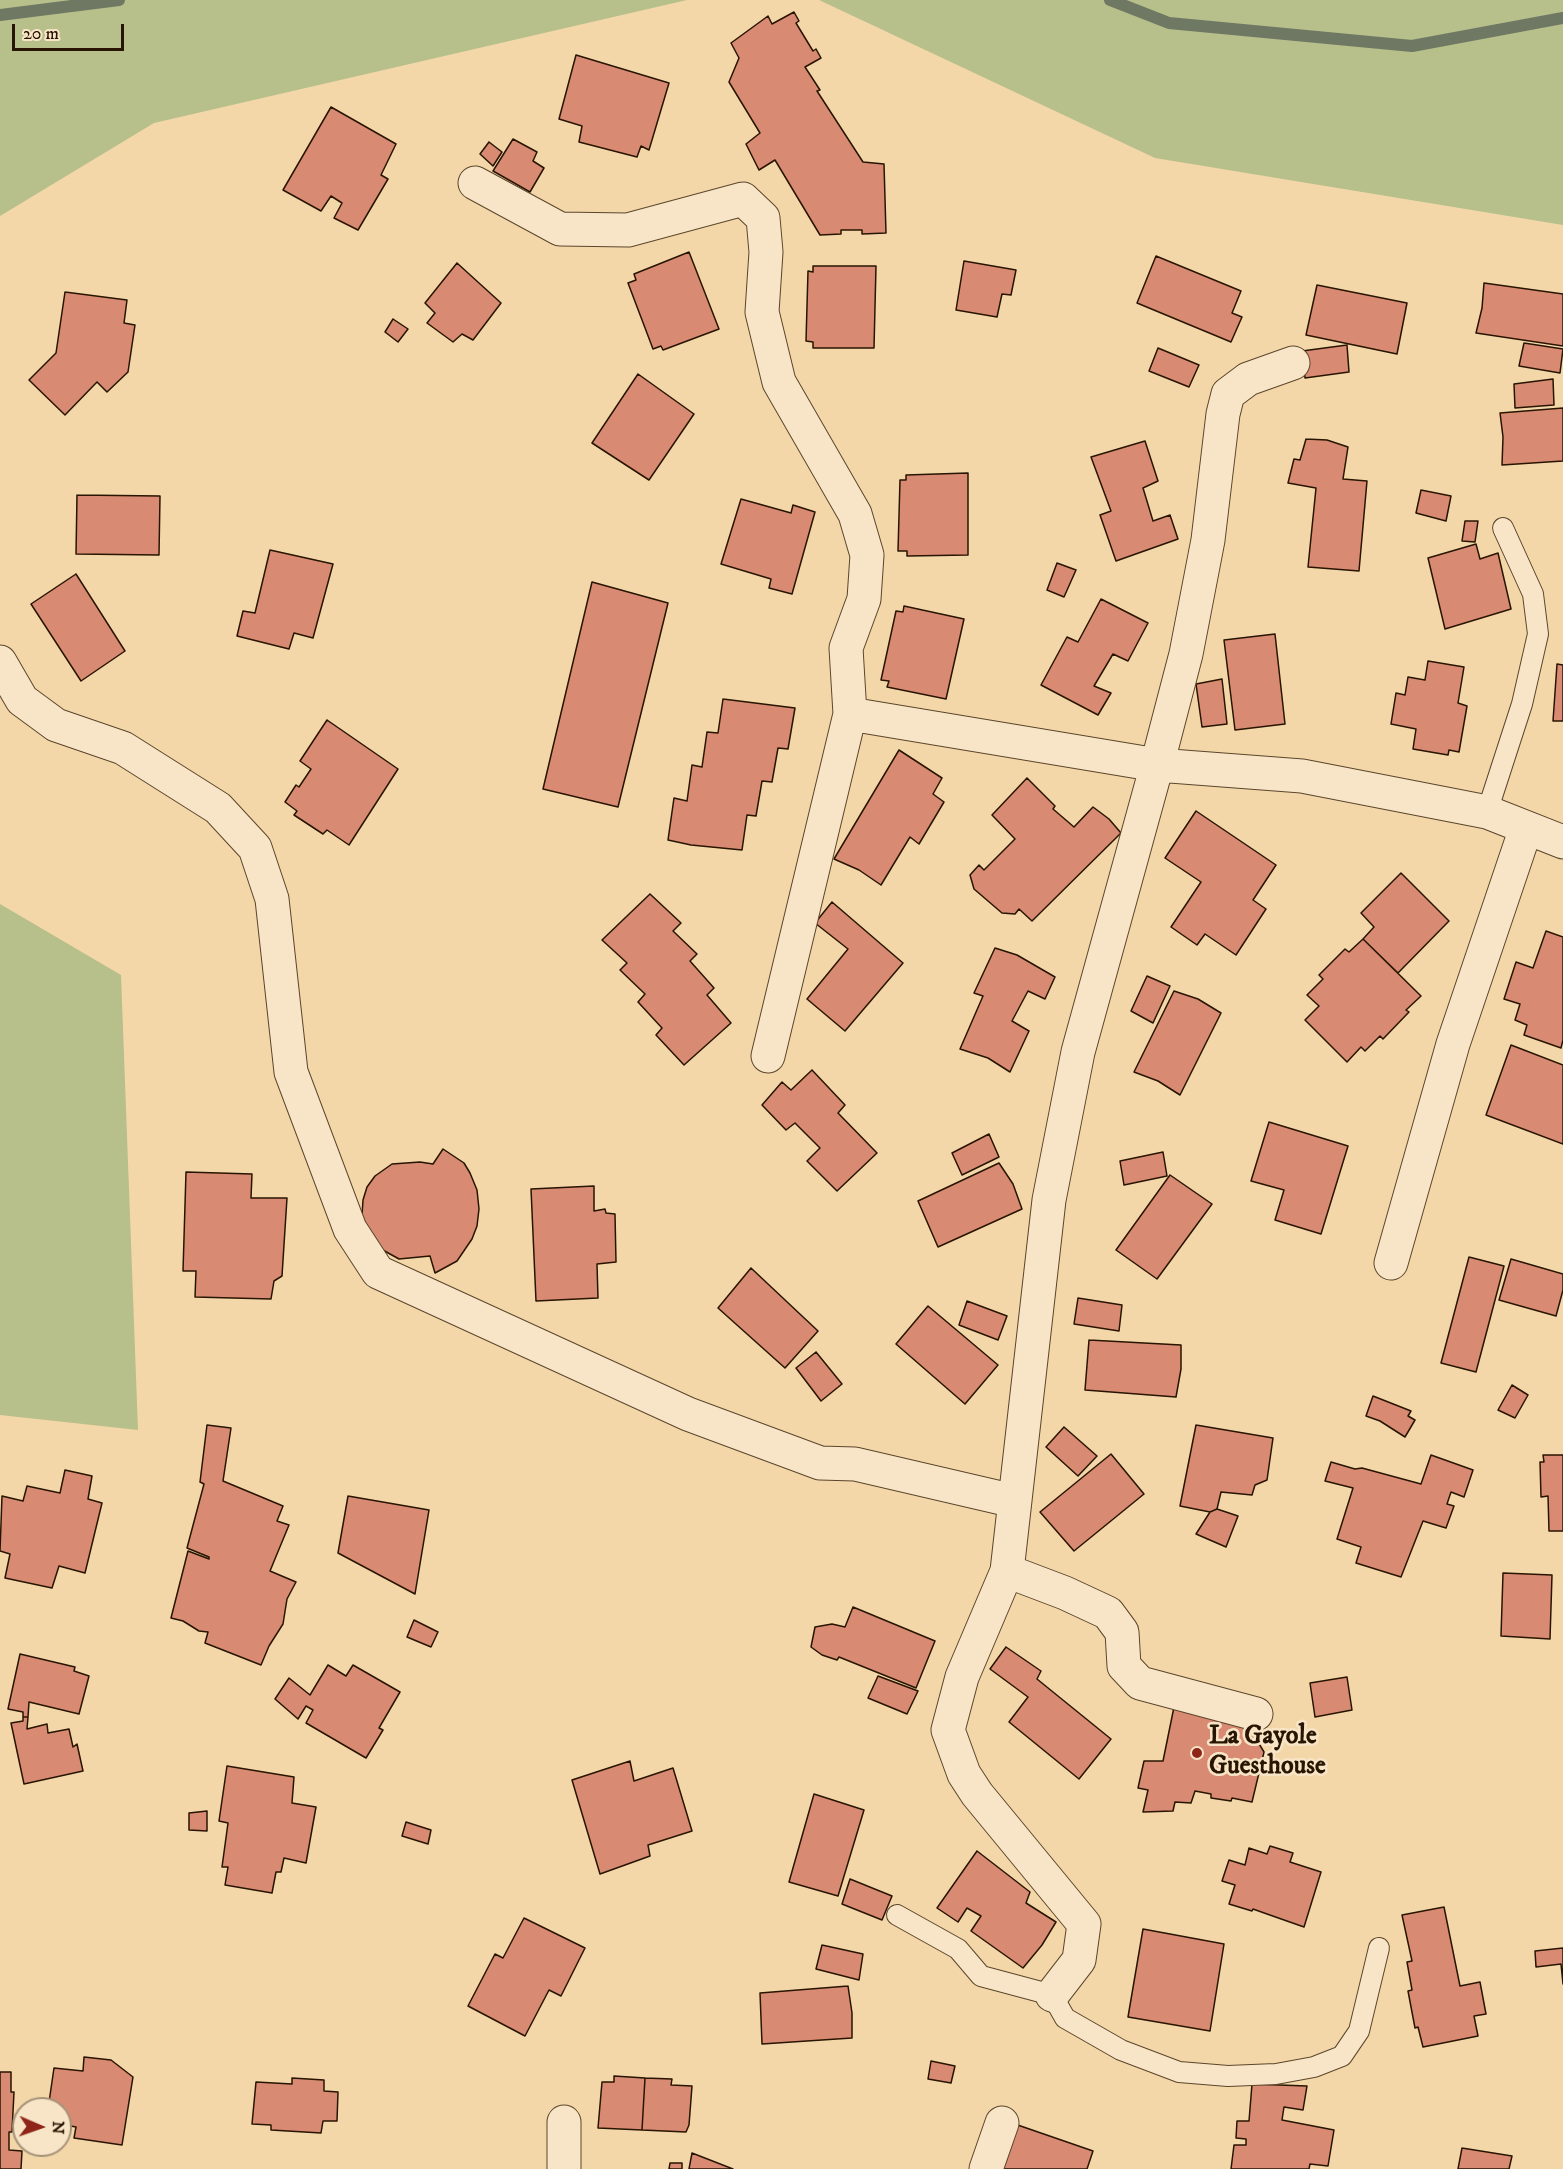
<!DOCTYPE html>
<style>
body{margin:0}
#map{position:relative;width:1563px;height:2169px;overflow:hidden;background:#f4d7a9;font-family:"IM FELL DW Pica",serif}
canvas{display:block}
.north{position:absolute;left:12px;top:2097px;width:60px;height:60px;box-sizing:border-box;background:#f8e5c7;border:2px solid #a59278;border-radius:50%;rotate:92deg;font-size:16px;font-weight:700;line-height:24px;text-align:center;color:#281501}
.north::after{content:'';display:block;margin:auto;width:21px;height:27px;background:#8f2418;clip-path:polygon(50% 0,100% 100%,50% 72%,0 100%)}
.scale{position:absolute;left:12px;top:24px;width:112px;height:27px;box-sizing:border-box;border:3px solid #281501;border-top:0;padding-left:8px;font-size:18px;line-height:21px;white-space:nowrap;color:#281501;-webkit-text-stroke:4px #f8e5c7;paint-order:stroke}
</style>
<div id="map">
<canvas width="1563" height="2169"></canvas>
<div class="north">N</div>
<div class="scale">20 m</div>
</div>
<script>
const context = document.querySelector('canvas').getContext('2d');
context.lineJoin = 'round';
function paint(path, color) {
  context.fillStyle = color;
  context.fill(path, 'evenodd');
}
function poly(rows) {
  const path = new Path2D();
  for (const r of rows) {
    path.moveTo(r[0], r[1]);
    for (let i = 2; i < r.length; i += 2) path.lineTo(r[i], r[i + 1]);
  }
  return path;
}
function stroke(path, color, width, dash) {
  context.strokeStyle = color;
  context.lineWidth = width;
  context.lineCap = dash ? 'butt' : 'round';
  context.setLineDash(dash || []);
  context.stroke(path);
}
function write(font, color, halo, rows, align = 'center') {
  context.font = font + ' "IM FELL DW Pica",serif';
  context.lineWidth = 5;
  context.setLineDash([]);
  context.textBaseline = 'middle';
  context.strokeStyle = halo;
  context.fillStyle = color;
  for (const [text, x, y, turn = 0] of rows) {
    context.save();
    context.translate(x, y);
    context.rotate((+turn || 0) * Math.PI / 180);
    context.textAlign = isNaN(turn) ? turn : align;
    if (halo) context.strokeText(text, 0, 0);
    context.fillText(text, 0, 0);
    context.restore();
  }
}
paint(poly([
 [0,0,687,0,154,123,0,216],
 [819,0,1563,0,1563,225,1155,158],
 [0,904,121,975,138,1430,0,1415]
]), '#b7bf8b');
stroke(poly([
 [1110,0,1169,23,1412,46,1563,18],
 [0,15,119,0]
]), '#6e7863', 12);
const building = poly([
 [794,12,799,21,796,23,813,51,816,49,821,58,805,67,820,90,817,91,863,162,884,164,886,233,862,234,862,230,841,230,841,234,820,235,775,160,759,170,746,144,760,133,729,82,739,58,731,43,768,16,772,24,794,12],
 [576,55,669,83,649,150,641,146,637,157,579,142,582,126,559,119,576,55],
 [331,107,396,144,381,175,388,179,358,230,334,218,342,203,331,196,321,211,283,190,331,107],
 [513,139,537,152,533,161,544,168,530,192,493,171,513,139],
 [489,142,502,152,493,166,480,154,489,142],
 [689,252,719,329,663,350,661,346,653,349,628,283,636,280,634,274,689,252],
 [1156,256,1241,291,1232,313,1242,317,1231,342,1137,303,1156,256],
 [964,261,1016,270,1011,295,1002,294,997,317,956,310,964,261],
 [457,263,501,303,473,340,462,334,453,342,427,323,435,313,425,303,457,263],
 [813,266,876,266,874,348,813,348,813,342,806,341,808,271,813,272,813,266],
 [1484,283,1563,294,1563,346,1476,333,1482,308,1484,283],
 [1317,285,1407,303,1397,354,1306,335,1317,285],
 [65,292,127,300,124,323,135,325,128,372,107,392,97,382,65,415,29,380,56,353,65,292],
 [393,319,408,329,398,342,385,332,393,319],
 [1524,343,1563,349,1560,373,1519,366,1524,343],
 [1347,345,1349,372,1305,378,1302,351,1347,345],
 [1158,348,1199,365,1189,387,1149,371,1158,348],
 [638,374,694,414,649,480,592,443,638,374],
 [1553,379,1554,405,1515,408,1514,384,1553,379],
 [1563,408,1563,461,1502,465,1503,437,1500,413,1563,408],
 [1306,439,1327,440,1348,447,1343,479,1367,481,1359,571,1308,567,1316,488,1288,483,1294,459,1300,460,1306,439],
 [1145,441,1158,481,1143,488,1153,521,1170,515,1178,539,1116,561,1100,515,1111,511,1091,457,1145,441],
 [968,473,968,555,907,556,907,551,898,551,900,480,906,480,906,475,968,473],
 [1421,490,1451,496,1446,521,1416,513,1421,490],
 [77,495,160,496,159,555,76,554,77,495],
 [741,499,791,513,793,505,815,512,792,594,769,588,771,579,721,564,741,499],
 [1465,521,1478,521,1475,542,1462,541,1465,521],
 [1476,544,1480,559,1498,553,1511,609,1445,629,1428,558,1476,544],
 [270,550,333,564,313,638,294,633,289,649,237,636,243,611,255,613,270,550],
 [1057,563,1076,570,1064,597,1047,590,1057,563],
 [76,574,125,651,81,681,31,604,76,574],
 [592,582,668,603,618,807,543,789,592,582],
 [1101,599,1148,623,1128,661,1113,654,1094,686,1111,693,1098,715,1041,685,1067,637,1078,642,1101,599],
 [904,606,964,619,946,699,887,687,889,681,881,680,896,611,903,612,904,606],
 [1275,634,1285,724,1235,730,1224,640,1275,634],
 [1428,661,1464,667,1458,703,1467,706,1459,752,1449,750,1448,755,1413,749,1416,729,1391,724,1396,693,1405,695,1408,677,1425,680,1428,661],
 [1557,664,1563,665,1563,721,1553,721,1557,664],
 [1222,679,1227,724,1202,727,1196,684,1222,679],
 [723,699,795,708,788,749,778,748,772,782,762,781,756,816,747,815,742,850,691,845,668,840,674,798,687,801,692,765,702,767,707,732,718,733,723,699],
 [327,720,398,769,349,845,327,830,323,834,294,815,297,811,285,802,296,785,299,787,311,769,300,761,327,720],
 [899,750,942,778,933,794,944,802,919,844,910,837,881,885,859,870,834,859,899,750],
 [1027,778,1055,806,1053,809,1074,827,1093,807,1109,819,1121,833,1032,921,1019,909,1015,914,1002,913,974,889,970,875,979,865,984,870,1015,839,992,815,1027,778],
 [1196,811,1276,865,1253,900,1266,909,1236,955,1205,934,1197,945,1171,927,1201,882,1165,858,1196,811],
 [1401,873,1449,921,1398,973,1363,939,1374,927,1361,913,1401,873],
 [650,894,681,923,673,931,697,954,690,961,714,988,707,995,731,1023,684,1065,656,1035,662,1028,638,1002,645,994,620,970,627,963,602,940,650,894],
 [832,902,903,963,845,1031,807,999,848,949,815,923,832,902],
 [1546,931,1563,937,1563,1040,1561,1048,1524,1035,1527,1025,1515,1020,1520,1004,1504,999,1516,962,1533,968,1546,931],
 [1363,939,1421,996,1406,1010,1409,1012,1383,1039,1380,1036,1365,1051,1361,1047,1347,1062,1305,1020,1319,1006,1307,995,1323,979,1319,975,1345,949,1349,952,1363,939],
 [995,948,1017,955,1055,977,1045,999,1028,991,1012,1021,1029,1031,1010,1072,988,1058,960,1049,983,996,974,993,995,948],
 [1147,976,1170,986,1153,1023,1131,1011,1147,976],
 [1174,991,1198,999,1221,1013,1180,1095,1158,1081,1134,1072,1174,991],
 [1511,1045,1563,1065,1563,1144,1486,1115,1511,1045],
 [812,1070,845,1105,838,1113,877,1153,837,1191,807,1161,820,1148,795,1123,786,1130,762,1105,782,1082,791,1090,812,1070],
 [1269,1122,1348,1146,1321,1234,1275,1220,1284,1190,1251,1181,1269,1122],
 [989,1134,999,1157,962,1175,952,1153,989,1134],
 [443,1149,464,1163,470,1173,477,1190,479,1209,477,1226,472,1239,457,1261,435,1273,430,1256,399,1259,381,1249,367,1234,362,1215,363,1200,367,1187,375,1176,392,1164,420,1162,433,1164,443,1149],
 [1163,1152,1167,1176,1124,1185,1120,1161,1163,1152],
 [999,1163,1013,1184,1022,1209,938,1247,918,1201,999,1163],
 [186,1172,252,1174,251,1198,287,1198,282,1276,274,1281,271,1299,195,1297,196,1271,183,1271,186,1172],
 [1170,1175,1212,1204,1157,1279,1116,1250,1170,1175],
 [594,1186,594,1211,605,1209,606,1213,615,1214,616,1262,597,1264,598,1298,536,1301,531,1189,594,1186],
 [1469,1257,1504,1266,1476,1372,1441,1363,1469,1257],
 [1511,1259,1563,1274,1563,1290,1556,1316,1499,1300,1511,1259],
 [751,1268,818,1331,785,1368,718,1308,751,1268],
 [1078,1298,1122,1305,1119,1331,1074,1324,1078,1298],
 [967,1301,1007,1316,998,1340,959,1325,967,1301],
 [928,1306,998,1365,965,1404,896,1344,928,1306],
 [1089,1340,1181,1345,1181,1369,1176,1397,1085,1390,1089,1340],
 [816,1352,842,1384,821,1401,796,1368,816,1352],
 [1512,1385,1528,1395,1515,1418,1498,1410,1512,1385],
 [1373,1396,1411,1411,1408,1416,1415,1420,1405,1437,1380,1421,1366,1416,1373,1396],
 [207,1425,231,1428,223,1481,283,1506,277,1521,289,1525,270,1571,296,1582,287,1599,283,1624,269,1646,261,1665,205,1643,208,1632,199,1631,183,1621,171,1618,188,1551,209,1559,209,1557,187,1548,204,1484,200,1482,207,1425],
 [1196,1425,1273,1438,1267,1480,1255,1485,1252,1495,1221,1492,1217,1509,1210,1512,1180,1506,1196,1425],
 [1064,1427,1097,1456,1078,1476,1046,1447,1064,1427],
 [1111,1454,1144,1494,1074,1551,1040,1512,1111,1454],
 [1431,1455,1473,1470,1464,1497,1451,1492,1447,1504,1454,1506,1446,1528,1423,1521,1401,1577,1356,1563,1361,1547,1337,1539,1353,1488,1325,1481,1331,1462,1355,1469,1362,1468,1421,1484,1431,1455],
 [1543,1455,1563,1455,1563,1531,1549,1531,1548,1496,1541,1497,1540,1462,1544,1462,1543,1455],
 [65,1470,92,1476,88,1499,102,1503,85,1573,59,1566,52,1588,5,1578,10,1554,0,1551,2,1496,23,1501,27,1486,60,1493,65,1470],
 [348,1496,429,1510,415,1594,338,1553,348,1496],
 [1217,1509,1238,1516,1226,1547,1196,1534,1210,1512,1217,1509],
 [1503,1573,1552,1575,1550,1639,1501,1636,1503,1573],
 [853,1607,935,1641,916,1688,839,1657,837,1660,822,1655,811,1647,815,1627,832,1624,845,1627,853,1607],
 [414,1620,438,1632,431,1647,407,1637,414,1620],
 [1006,1647,1041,1671,1037,1679,1111,1739,1079,1779,1009,1722,1028,1697,990,1669,1006,1647],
 [20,1654,75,1667,74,1671,89,1676,79,1714,29,1702,28,1717,23,1717,23,1712,8,1709,20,1654],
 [328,1665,346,1676,353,1665,400,1692,379,1728,383,1730,366,1758,306,1723,313,1710,306,1706,298,1719,275,1699,289,1678,310,1695,328,1665],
 [878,1676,918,1691,907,1714,868,1698,878,1676],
 [1347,1677,1352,1710,1315,1717,1310,1683,1347,1677],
 [1174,1707,1247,1724,1264,1752,1252,1802,1232,1798,1231,1801,1211,1798,1211,1794,1195,1791,1191,1803,1175,1802,1173,1811,1143,1812,1148,1790,1138,1788,1144,1761,1163,1761,1174,1707],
 [23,1717,28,1717,27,1729,47,1724,48,1733,69,1729,73,1747,77,1744,83,1771,24,1784,11,1723,23,1721,23,1717],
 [630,1761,634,1781,673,1768,692,1831,648,1845,650,1856,600,1874,572,1780,630,1761],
 [227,1766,294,1777,292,1803,316,1807,306,1863,284,1858,281,1872,276,1872,272,1893,225,1885,228,1867,222,1867,228,1823,219,1821,227,1766],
 [814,1794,864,1810,838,1896,789,1882,814,1794],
 [207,1811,207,1831,189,1830,189,1813,207,1811],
 [406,1822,431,1830,428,1844,402,1836,406,1822],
 [1270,1846,1293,1853,1290,1862,1321,1872,1304,1927,1267,1914,1253,1909,1252,1911,1229,1904,1235,1885,1222,1881,1229,1860,1245,1865,1249,1848,1267,1854,1270,1846],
 [977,1851,1030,1892,1026,1903,1056,1922,1042,1945,1023,1968,971,1931,981,1916,967,1908,958,1922,937,1908,977,1851],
 [850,1879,892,1896,882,1920,842,1904,850,1879],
 [1444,1907,1460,1986,1480,1982,1486,2014,1474,2016,1478,2036,1423,2047,1418,2027,1415,2028,1408,1991,1412,1990,1407,1962,1412,1961,1402,1915,1444,1907],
 [524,1918,585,1948,561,1996,549,1990,525,2036,468,2006,495,1954,503,1958,524,1918],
 [1143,1929,1224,1944,1210,2031,1128,2017,1143,1929],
 [822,1945,863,1954,859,1980,816,1969,822,1945],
 [1563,1948,1563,1984,1561,1964,1536,1967,1535,1951,1563,1948],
 [848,1986,852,2013,852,2038,762,2044,760,1993,848,1986],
 [84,2057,111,2060,133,2077,122,2145,74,2138,76,2127,60,2124,60,2109,48,2109,54,2068,83,2071,84,2057],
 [931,2061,955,2066,951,2083,928,2079,931,2061],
 [0,2072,11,2072,11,2092,14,2092,12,2132,9,2132,9,2150,22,2151,21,2169,0,2169,0,2072],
 [614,2076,645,2078,642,2130,598,2128,602,2082,614,2082,614,2076],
 [292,2078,324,2080,324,2091,338,2092,337,2121,323,2121,321,2133,271,2130,271,2125,252,2124,256,2082,292,2084,292,2078],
 [645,2078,672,2079,671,2085,692,2086,689,2125,686,2132,642,2130,645,2078],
 [1252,2084,1307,2086,1303,2110,1284,2107,1282,2120,1334,2130,1328,2166,1310,2164,1309,2169,1231,2169,1234,2145,1246,2145,1246,2139,1236,2138,1237,2121,1249,2121,1252,2084],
 [1009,2122,1093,2151,1087,2169,993,2169,1009,2122],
 [1462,2148,1512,2156,1509,2169,1458,2169,1462,2148],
 [692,2153,733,2169,689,2169,692,2153],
 [670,2163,682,2163,682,2169,669,2169,670,2163]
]);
paint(building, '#d88a72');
stroke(building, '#281501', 1.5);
const service = poly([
 [1487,812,1522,704,1538,634,1533,594,1503,528],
 [897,1915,958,1949,981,1976,1052,1995,1065,2018,1121,2050,1179,2072,1228,2076,1276,2074,1314,2067,1342,2056,1359,2031,1379,1948]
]);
const minor = poly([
 [475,183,560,229,628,230,743,199,763,218,766,252,762,312,779,382,855,514,867,555,864,599,846,648,850,714,768,1056],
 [0,662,22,700,56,725,123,748,218,808,255,848,272,899,291,1072,350,1229,378,1272,688,1414,820,1463,855,1464,1014,1501],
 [850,714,1157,765,1302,776,1487,812,1563,842],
 [1391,1263,1453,1044,1526,828],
 [1007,1571,1065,1593,1108,1613,1122,1632,1124,1666,1140,1683,1256,1714],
 [1052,1995,1079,1960,1084,1924,977,1794,964,1774,948,1730,962,1677,1007,1571,1049,1200,1078,1052,1157,765,1186,654,1208,540,1223,414,1228,394,1248,379,1293,363],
 [564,2122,564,2169],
 [986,2169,1002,2123]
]);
stroke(service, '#5b462b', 22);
stroke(minor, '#5b462b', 35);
stroke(service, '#f8e5c7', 20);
stroke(minor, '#f8e5c7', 33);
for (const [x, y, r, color] of [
 [1197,1753,6,"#8f2418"]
]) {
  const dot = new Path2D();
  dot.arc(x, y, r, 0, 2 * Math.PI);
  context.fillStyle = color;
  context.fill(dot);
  stroke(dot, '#f8e5c7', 2);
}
write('bold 26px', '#281501', '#f8e5c7', [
 ["La Gayole",1209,1738],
 ["Guesthouse",1209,1768]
], 'left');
</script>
